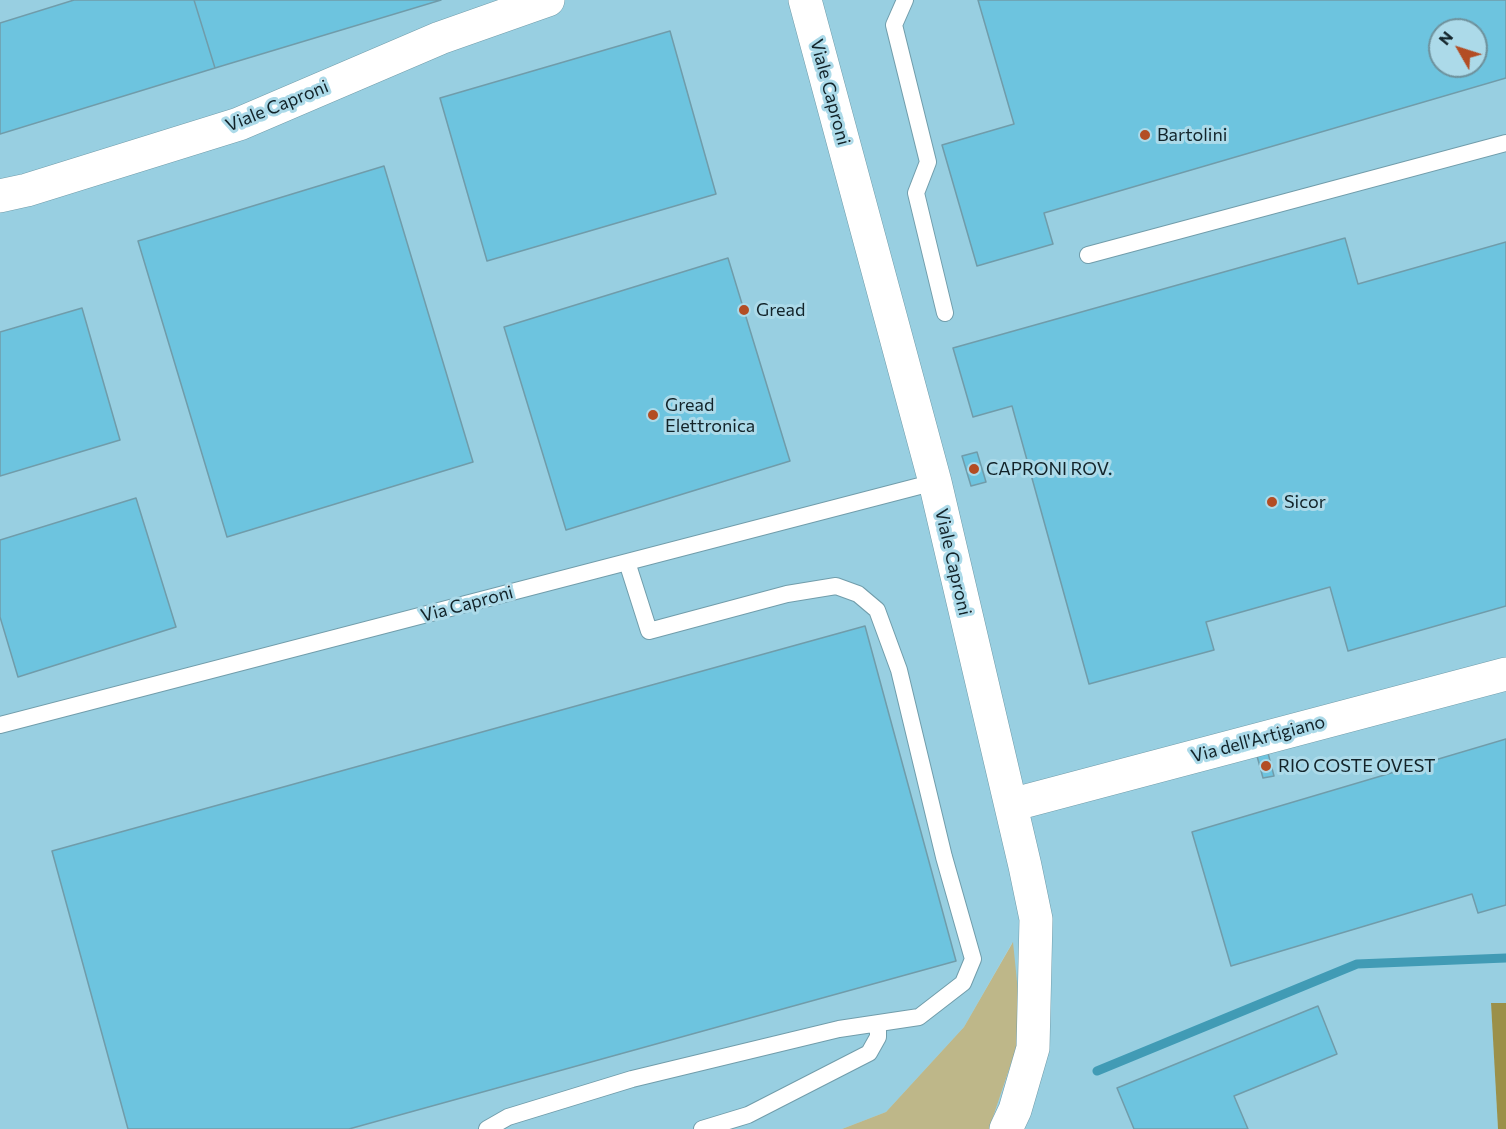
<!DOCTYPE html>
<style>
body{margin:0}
#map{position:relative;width:1506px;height:1129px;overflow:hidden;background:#acdae9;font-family:Commissioner,sans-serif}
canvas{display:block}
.north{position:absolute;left:1428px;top:18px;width:60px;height:60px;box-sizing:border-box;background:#acdae9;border:2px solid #6e919c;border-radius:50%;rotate:309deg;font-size:16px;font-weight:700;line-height:24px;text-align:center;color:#122329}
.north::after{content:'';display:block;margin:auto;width:21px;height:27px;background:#b34d24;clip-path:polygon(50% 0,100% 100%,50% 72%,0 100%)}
</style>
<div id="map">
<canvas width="1506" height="1129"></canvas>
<div class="north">N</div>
</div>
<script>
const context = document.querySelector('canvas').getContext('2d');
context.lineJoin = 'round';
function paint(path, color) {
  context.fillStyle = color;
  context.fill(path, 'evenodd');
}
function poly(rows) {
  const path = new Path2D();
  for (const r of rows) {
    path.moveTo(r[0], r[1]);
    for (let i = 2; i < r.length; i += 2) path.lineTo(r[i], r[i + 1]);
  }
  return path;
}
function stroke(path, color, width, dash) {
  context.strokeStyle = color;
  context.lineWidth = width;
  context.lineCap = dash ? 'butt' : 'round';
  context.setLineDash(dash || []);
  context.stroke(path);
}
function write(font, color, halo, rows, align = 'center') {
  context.font = font + ' Commissioner,sans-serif';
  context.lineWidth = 6;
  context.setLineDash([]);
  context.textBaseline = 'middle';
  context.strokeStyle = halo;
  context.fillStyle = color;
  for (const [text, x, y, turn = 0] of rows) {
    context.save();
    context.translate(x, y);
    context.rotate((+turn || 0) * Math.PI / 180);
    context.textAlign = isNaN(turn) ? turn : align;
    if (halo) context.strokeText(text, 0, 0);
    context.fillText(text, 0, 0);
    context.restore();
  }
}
paint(poly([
 [0,0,1506,0,1506,1003,1491,1003,1498,1129,989,1129,1022,1031,1012,943,964,1027,886,1112,842,1129,0,1129],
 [1440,30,1476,30,1476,66,1440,66]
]), '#98cfe1');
paint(poly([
 [1013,942,1022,1031,989,1129,842,1129,886,1112,964,1027]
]), '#beb789');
paint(poly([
 [1491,1003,1506,1003,1506,1129,1498,1129]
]), '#9b9049');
stroke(poly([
 [1097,1071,1357,964,1506,958]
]), '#419bb5', 9);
const building = poly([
 [74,0,194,0,215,68,0,134,0,23,74,0],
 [194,0,441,0,215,68,194,0],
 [978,0,1506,0,1506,78,1044,213,1053,244,977,266,942,145,1014,124,978,0],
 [1440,30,1476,30,1476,66,1440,66,1440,30],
 [670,31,716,194,487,261,440,98,670,31],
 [384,166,473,462,227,537,138,241,384,166],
 [1345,238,1358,284,1506,242,1506,606,1348,651,1330,587,1206,622,1214,650,1089,684,1012,406,973,417,953,348,1345,238],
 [728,258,790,461,566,530,504,327,728,258],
 [82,308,120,440,0,476,0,332,82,308],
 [977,452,986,482,971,486,962,456,977,452],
 [136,498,176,627,18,677,0,617,0,540,136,498],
 [865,626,956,961,349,1129,128,1129,52,851,865,626],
 [1506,739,1506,905,1478,913,1472,894,1231,966,1192,832,1506,739],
 [1268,753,1274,776,1263,778,1257,756,1268,753],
 [1318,1006,1337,1054,1234,1096,1248,1129,1134,1129,1117,1088,1318,1006]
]);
paint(building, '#6dc4df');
stroke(building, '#709caa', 1.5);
const lane = poly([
 [905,0,894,25,928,162,916,193,945,313],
 [1088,255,1506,143],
 [0,725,935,482],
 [487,1129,508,1117,632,1079,839,1029,919,1017,963,983,973,959,944,857,899,670,877,610,858,594,836,586,787,594,649,631,627,562],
 [702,1129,748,1115,869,1053,878,1037,878,1023]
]);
const street = poly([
 [805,0,935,482,1025,866,1036,919,1033,1048,1015,1110,1006,1129],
 [0,196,27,190,239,124,440,38,548,0],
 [1011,805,1506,674]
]);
stroke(lane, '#719dab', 18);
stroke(street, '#719dab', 34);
stroke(lane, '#fff', 16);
stroke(street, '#fff', 33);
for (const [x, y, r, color] of [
 [1145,135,6,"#b34d24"],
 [744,310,6,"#b34d24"],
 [653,415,6,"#b34d24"],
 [974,469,6,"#b34d24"],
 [1272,502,6,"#b34d24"],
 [1266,766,6,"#b34d24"]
]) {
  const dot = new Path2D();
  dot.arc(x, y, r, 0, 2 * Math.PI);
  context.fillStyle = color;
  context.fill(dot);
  stroke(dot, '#acdae9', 2);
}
write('18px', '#122329', '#acdae9', [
 ["Viale Caproni",830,92,75],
 ["Viale Caproni",277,106,-22],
 ["Viale Caproni",953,562,77],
 ["Via Caproni",467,604,-15],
 ["Via dell'Artigiano",1258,739,-15]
]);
write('18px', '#122329', '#acdae9', [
 ["Bartolini",1157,135],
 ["Gread",756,310],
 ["Gread",665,405],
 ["Elettronica",665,426],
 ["CAPRONI ROV.",986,469],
 ["Sicor",1284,502],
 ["RIO COSTE OVEST",1278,766]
], 'left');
</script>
